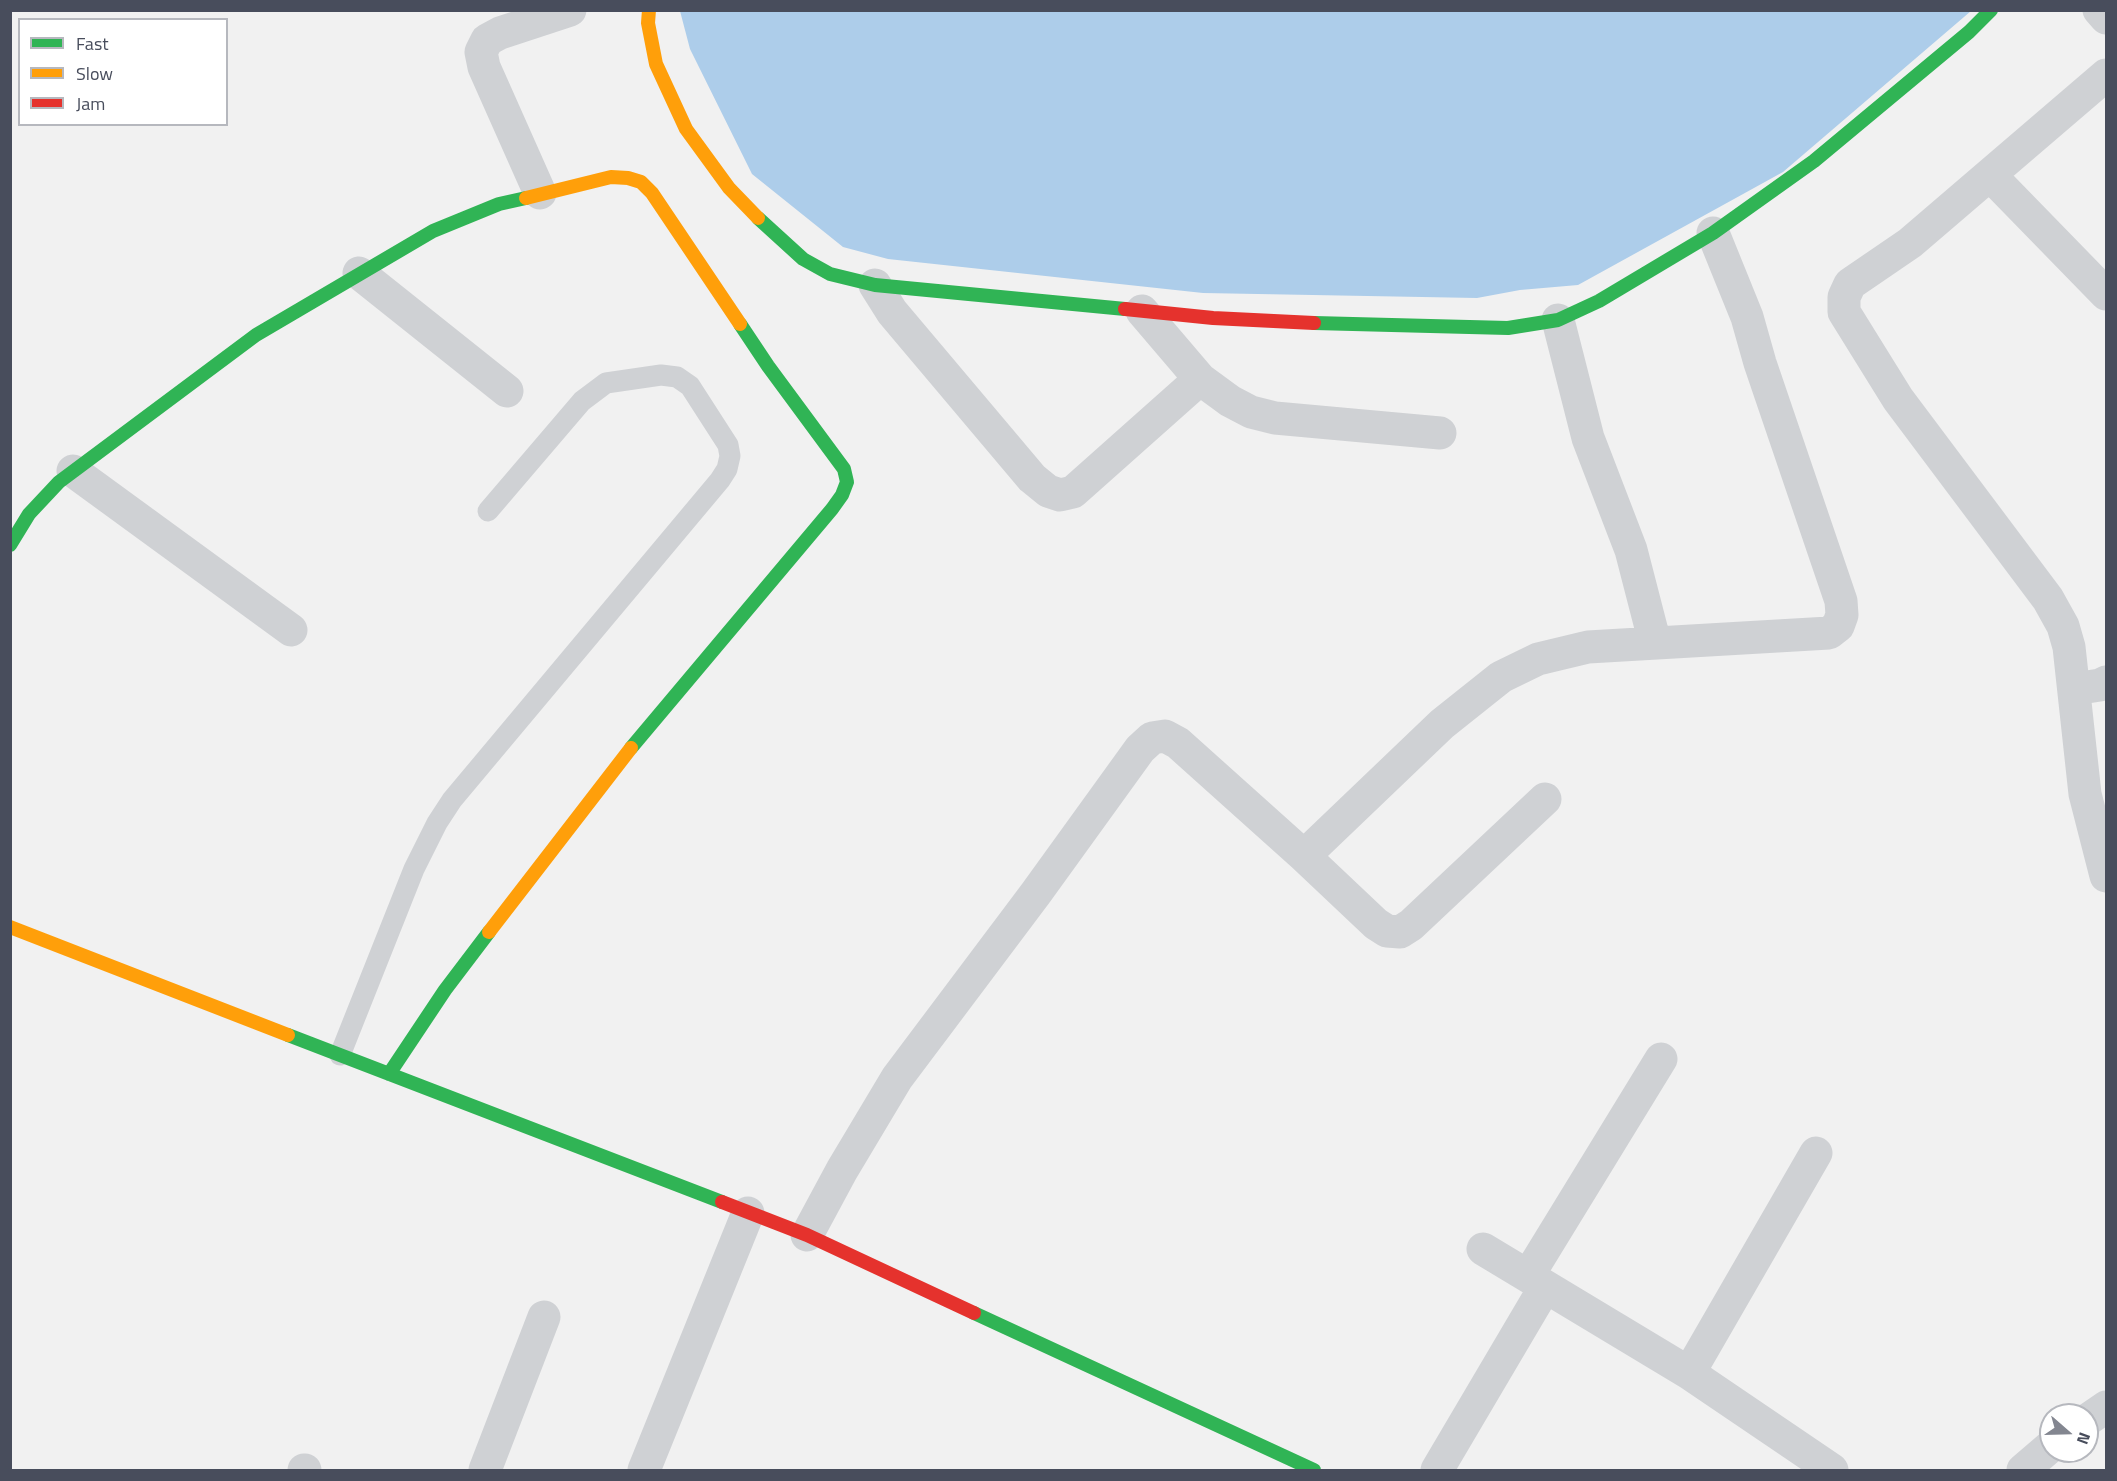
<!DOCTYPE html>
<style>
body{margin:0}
#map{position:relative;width:2117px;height:1481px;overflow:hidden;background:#f1f1f1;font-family:"Titillium Web",sans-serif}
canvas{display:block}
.frame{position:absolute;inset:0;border:12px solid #484d5c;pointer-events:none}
.legend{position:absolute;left:18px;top:18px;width:210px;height:108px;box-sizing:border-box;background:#fff;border:2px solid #b6b8be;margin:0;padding:8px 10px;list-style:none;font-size:18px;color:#484d5c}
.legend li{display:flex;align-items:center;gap:12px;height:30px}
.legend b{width:30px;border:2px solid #b6b8be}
.north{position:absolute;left:2039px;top:1403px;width:60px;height:60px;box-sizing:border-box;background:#fff;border:2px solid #b6b8be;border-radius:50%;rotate:110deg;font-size:16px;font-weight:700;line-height:24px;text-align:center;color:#484d5c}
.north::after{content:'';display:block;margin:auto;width:21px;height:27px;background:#838690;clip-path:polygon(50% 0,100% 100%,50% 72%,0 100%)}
</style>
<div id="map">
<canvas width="2117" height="1481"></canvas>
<div class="frame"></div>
<ul class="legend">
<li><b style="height:8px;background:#30b455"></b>Fast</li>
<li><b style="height:8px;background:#ff9f0a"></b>Slow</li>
<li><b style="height:8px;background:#e5322d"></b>Jam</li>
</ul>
<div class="north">N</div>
</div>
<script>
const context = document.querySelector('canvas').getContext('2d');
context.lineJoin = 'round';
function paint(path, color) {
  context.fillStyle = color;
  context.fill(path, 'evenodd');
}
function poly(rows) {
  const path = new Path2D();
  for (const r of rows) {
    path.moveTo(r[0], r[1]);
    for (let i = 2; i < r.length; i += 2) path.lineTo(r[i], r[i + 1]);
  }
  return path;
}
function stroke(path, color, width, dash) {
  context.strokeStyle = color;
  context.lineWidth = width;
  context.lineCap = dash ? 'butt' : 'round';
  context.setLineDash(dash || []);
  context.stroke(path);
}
paint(poly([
 [680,11,1971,11,1783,172,1578,285,1520,290,1477,298,1203,293,888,259,843,247,752,174,690,49]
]), '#adcdea');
stroke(poly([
 [340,1055,414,869,437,823,452,800,720,480,727,469,730,456,728,445,690,386,677,377,661,375,606,383,582,401,488,511]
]), '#cfd1d4', 21);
stroke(poly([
 [2099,10,2106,18],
 [2106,75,1910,243,1850,284,1844,297,1844,312,1898,399,2048,599,2063,626,2069,647,2085,794,2106,876],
 [1991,176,2106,294],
 [540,193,484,67,481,52,487,40,500,33,570,10],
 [359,273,507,391],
 [875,285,892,312,1032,478,1048,491,1060,495,1073,492,1200,379],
 [1142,311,1200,379,1230,401,1251,412,1275,418,1440,433],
 [1558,320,1588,438,1631,550,1655,643],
 [73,471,291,630],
 [2074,689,2100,685,2106,682],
 [1304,856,1442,724,1501,677,1538,659,1588,647,1829,633,1838,626,1842,615,1841,601,1760,363,1747,317,1713,233],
 [807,1235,842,1170,897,1078,1036,893,1140,749,1152,738,1165,736,1178,743,1304,856,1376,924,1387,931,1400,932,1411,925,1545,799],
 [1483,1249,1689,1373,1832,1470],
 [1528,1276,1661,1059],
 [1689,1373,1816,1153],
 [2087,1420,2106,1407],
 [304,1470,305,1470],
 [485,1470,544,1317],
 [644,1470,748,1213],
 [1437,1470,1545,1287],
 [2023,1470,2051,1446]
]), '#cfd1d4', 33);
stroke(poly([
 [758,218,803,259,830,274,875,285,1125,309],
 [1314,323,1508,328,1558,320,1599,301,1713,233,1814,161,1969,32,1991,10],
 [10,545,29,514,59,482,256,335,433,231,499,204,526,198],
 [631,748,832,509,842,495,847,482,844,469,768,366,740,324],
 [288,1035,722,1202],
 [389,1074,445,990,489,932],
 [974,1313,1314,1470]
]), '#30b455', 14);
stroke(poly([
 [649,10,648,23,656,64,686,129,729,188,758,218],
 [526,198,611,177,628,178,641,182,652,193,740,324],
 [10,927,288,1035],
 [489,932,631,748]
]), '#ff9f0a', 14);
stroke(poly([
 [1125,309,1213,318,1314,323],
 [722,1202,807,1235,974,1313]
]), '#e5322d', 14);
</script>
